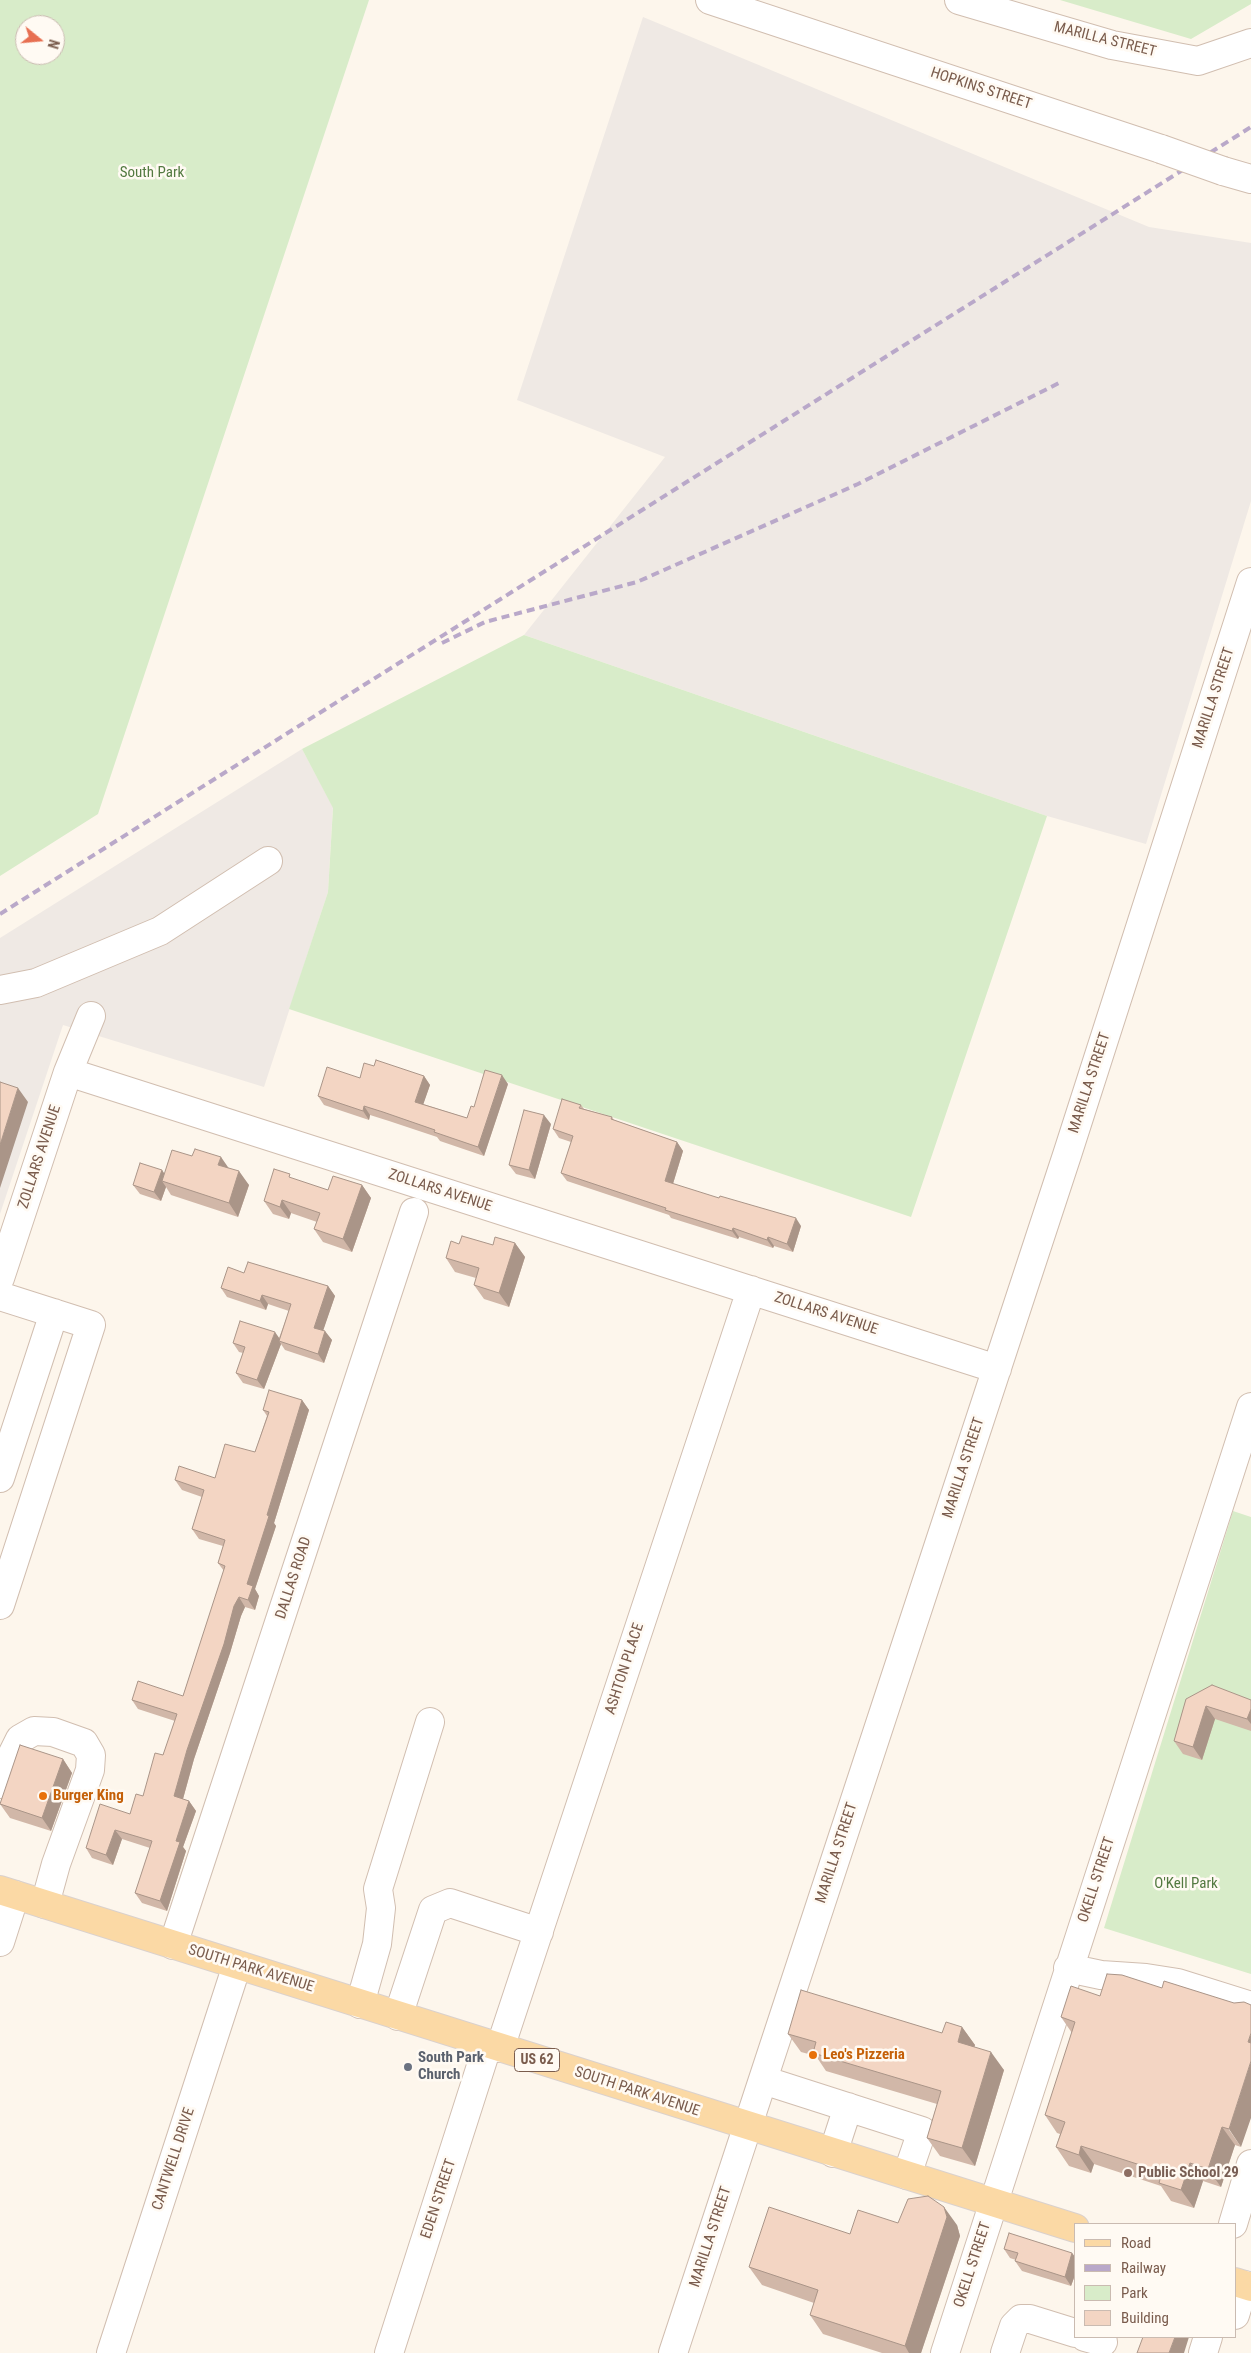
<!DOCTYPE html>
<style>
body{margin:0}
#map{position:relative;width:1251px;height:2353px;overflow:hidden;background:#fdf6ec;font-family:"Roboto Condensed",sans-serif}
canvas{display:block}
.legend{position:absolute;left:1074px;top:2223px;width:162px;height:115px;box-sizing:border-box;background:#fffaf3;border:1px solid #cabbb1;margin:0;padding:6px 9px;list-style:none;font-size:15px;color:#7a5c4d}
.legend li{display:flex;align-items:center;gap:10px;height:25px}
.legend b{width:25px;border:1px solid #cabbb1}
.north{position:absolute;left:15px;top:15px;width:50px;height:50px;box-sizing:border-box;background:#fffaf3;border:1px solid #cabbb1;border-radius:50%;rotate:107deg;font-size:14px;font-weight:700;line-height:20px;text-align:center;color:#7a5c4d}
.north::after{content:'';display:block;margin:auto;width:18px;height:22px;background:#e76f51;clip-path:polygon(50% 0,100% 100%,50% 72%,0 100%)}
</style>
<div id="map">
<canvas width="1251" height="2353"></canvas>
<ul class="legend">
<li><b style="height:6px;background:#fbd9a5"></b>Road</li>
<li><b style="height:6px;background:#b9a8c9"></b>Railway</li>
<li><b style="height:14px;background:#d8ecc9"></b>Park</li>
<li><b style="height:14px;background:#f3d5c3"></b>Building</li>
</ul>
<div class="north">N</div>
</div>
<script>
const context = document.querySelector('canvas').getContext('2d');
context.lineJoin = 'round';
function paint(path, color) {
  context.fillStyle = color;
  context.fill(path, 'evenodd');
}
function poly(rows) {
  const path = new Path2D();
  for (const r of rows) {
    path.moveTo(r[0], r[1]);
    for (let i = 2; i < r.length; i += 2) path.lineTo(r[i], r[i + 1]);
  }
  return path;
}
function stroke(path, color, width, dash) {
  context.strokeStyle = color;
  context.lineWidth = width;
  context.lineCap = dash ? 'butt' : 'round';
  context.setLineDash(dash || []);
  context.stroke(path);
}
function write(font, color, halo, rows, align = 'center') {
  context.font = font + ' "Roboto Condensed",sans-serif';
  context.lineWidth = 5;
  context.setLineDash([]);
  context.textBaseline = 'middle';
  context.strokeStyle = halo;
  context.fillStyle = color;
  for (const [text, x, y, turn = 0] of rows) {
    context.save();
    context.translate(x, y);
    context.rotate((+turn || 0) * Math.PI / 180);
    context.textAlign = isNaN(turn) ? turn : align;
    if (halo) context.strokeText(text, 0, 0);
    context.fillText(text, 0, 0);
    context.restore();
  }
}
paint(poly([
 [643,17,1149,227,1251,243,1251,501,1146,844,1047,816,524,635,665,457,517,400],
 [302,749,333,807,328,892,264,1087,63,1025,0,1214,0,938]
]), '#efe9e4');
paint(poly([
 [0,0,369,0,98,814,0,876],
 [25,25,55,25,55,55,25,55],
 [1060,0,1251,0,1251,4,1191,39],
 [524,635,1047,816,911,1217,289,1009,328,892,333,808,302,749],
 [1233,1511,1251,1517,1251,1974,1104,1928]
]), '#d8ecc9');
const minor = poly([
 [710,0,1161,149],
 [959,0,1112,45,1198,61,1251,43],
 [1223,171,1251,179],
 [0,990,36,983,160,931,268,861],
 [68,1072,91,1016],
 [0,1278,68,1072,997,1369],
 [0,1296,91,1325,0,1605],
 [0,1478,54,1313],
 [0,1784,7,1765,20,1739,34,1731,53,1732,84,1743,91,1755,90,1770,56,1864,45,1904],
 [0,1942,15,1895],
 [173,1945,414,1212],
 [1068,1968,1101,1975,1146,1978,1178,1983,1251,2006],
 [360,2004,377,1944,381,1908,378,1889,430,1722],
 [398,2016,433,1910,450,1903,539,1932],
 [500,2048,751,1290],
 [763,2080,922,2131,907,2175],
 [833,2153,848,2107],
 [1233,2224,1251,2164],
 [1235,2315,1244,2285],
 [1085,2337,1103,2342],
 [111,2353,237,1965],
 [389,2353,488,2044],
 [673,2353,1067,1155,1251,582],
 [945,2353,1251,1407],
 [1005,2353,1014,2326,1021,2319,1030,2319,1075,2333],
 [1203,2353,1208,2337]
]);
const major = poly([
 [0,1890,1075,2228],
 [1235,2282,1251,2287]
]);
stroke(minor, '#d1beb0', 30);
stroke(major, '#dad1cd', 30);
stroke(minor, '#fff', 28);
stroke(major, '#fbd9a5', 28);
stroke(poly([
 [442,643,485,622,637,582,858,484,1059,383],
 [0,914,1251,127]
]), '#b9a8c9', 4, [8, 5]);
const minorBridge = poly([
 [1161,149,1223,171]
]);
stroke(minorBridge, '#d1beb0', 30, []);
stroke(minorBridge, '#fff', 28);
paint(poly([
 [374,1066,424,1076,430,1085,423,1104,467,1118,474,1107,508,1084,484,1156,440,1141,437,1137,389,1121,370,1115,369,1120,324,1105,318,1096,360,1078],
 [581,1105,584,1109,612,1117,614,1120,677,1142,683,1151,673,1184,801,1226,793,1252,774,1246,773,1248,739,1237,738,1239,671,1218,669,1215,567,1181,561,1173,571,1142,559,1138,553,1129],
 [551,1124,535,1179,516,1174,509,1165],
 [228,1168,249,1185,238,1217,171,1195,166,1187,161,1201,140,1194,133,1185,162,1170,164,1174],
 [293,1179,328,1190,362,1185,371,1198,352,1252,323,1242,314,1229,317,1222,291,1213,289,1219,273,1214,264,1201],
 [515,1243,525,1257,509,1307,484,1299,474,1285,476,1278,455,1272,446,1258,459,1244,493,1245],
 [244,1273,328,1286,335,1296,323,1330,332,1340,324,1363,285,1350,281,1344,264,1389,243,1383,236,1373,243,1353,239,1352,233,1343,279,1338,289,1311,268,1304,266,1310,227,1297,221,1288],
 [302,1400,309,1410,274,1523,276,1526,255,1589,259,1596,255,1610,245,1607,241,1616,230,1653,194,1759,183,1799,189,1801,196,1811,183,1847,186,1851,167,1911,142,1903,135,1893,150,1848,122,1839,113,1865,92,1858,86,1848,130,1814,143,1796,163,1755,175,1721,138,1709,132,1700,183,1696,224,1571,218,1563,223,1546,199,1539,192,1529,202,1497,182,1490,175,1480,215,1478,255,1452,267,1416,263,1410],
 [1186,1699,1251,1700,1251,1731,1215,1719,1202,1760,1183,1754,1174,1741],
 [63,1759,72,1773,51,1831,10,1818,0,1804],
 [1122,1975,1241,2147,1235,2145,1221,2187,1203,2181,1194,2208,1171,2201,1161,2186,1094,2164,1091,2173,1069,2166,1056,2147,1060,2134,1057,2133,1045,2115,1072,2033,1061,2017,1100,1996],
 [962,2027,975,2045,974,2047,1004,2070,975,2166,940,2156,927,2138,937,2104,826,2071,816,2056,801,2052,788,2034,942,2033],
 [898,2223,957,2225,960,2236,921,2353,882,2353,823,2334,810,2315,814,2303,762,2285,749,2267,850,2234],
 [1004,2249,1072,2253,1075,2257,1075,2275,1071,2286,1022,2271,1015,2261,1016,2260,1010,2258]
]), '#d1b7a8');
paint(poly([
 [502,1075,508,1084,484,1156,478,1147],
 [424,1076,430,1085,421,1111,415,1102],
 [18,1088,28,1102,0,1188,0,1145],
 [364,1106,370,1115,369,1120,363,1111],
 [544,1115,551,1124,535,1179,529,1170],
 [677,1142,683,1151,671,1190,665,1181],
 [221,1157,230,1170,218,1165],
 [162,1170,168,1179,162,1181,166,1187,161,1201,154,1192],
 [239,1171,249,1185,238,1217,229,1203],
 [362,1185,371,1198,352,1252,343,1239],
 [282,1200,291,1213,289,1219,280,1207],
 [796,1218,801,1226,793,1252,787,1244],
 [733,1228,739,1237,738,1239,732,1231],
 [768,1237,774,1246,773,1248,767,1240],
 [515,1243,525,1257,509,1307,499,1293],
 [328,1286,335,1296,321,1337,314,1328],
 [262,1295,268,1304,266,1310,260,1301],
 [325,1331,332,1340,324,1363,318,1354],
 [275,1332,282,1342,279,1341,281,1344,264,1389,257,1380],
 [302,1400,309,1410,274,1523,276,1526,255,1589,259,1596,255,1610,248,1600,247,1584,267,1515],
 [239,1597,245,1607,241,1616,230,1653,194,1759,181,1806,174,1796,187,1750,234,1606],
 [1206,1706,1215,1719,1202,1760,1193,1747],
 [1251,1709,1251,1724,1247,1719],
 [63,1759,72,1773,51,1831,42,1818],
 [189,1801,196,1811,183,1847,186,1851,167,1911,160,1901,176,1841],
 [115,1830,122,1839,113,1865,106,1855],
 [962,2027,975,2045,970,2061,958,2042],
 [1251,2033,1251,2047,1248,2042],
 [991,2052,1004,2070,975,2166,962,2148],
 [1251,2061,1251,2118,1241,2147,1229,2129],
 [1222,2127,1235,2145,1221,2187,1208,2169],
 [1081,2146,1094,2164,1091,2173,1079,2155],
 [1190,2163,1203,2181,1194,2208,1181,2190],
 [944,2207,957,2225,960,2236,921,2353,909,2353,905,2346],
 [1072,2253,1075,2257,1075,2275,1071,2286,1065,2277],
 [1175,2337,1189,2337,1184,2353,1169,2353]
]), '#aa9588');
const building = poly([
 [376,1060,424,1076,415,1102,467,1118,471,1106,474,1107,485,1070,502,1075,478,1147,434,1132,435,1130,383,1112,364,1106,363,1111,318,1096,327,1067,360,1078,364,1063,374,1066,376,1060],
 [0,1082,18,1088,0,1145,0,1082],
 [562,1099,581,1105,579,1108,612,1117,611,1119,677,1142,665,1181,719,1198,720,1196,796,1218,787,1244,768,1237,767,1240,733,1228,732,1231,665,1210,666,1208,561,1173,573,1136,553,1129,562,1099],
 [524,1110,544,1115,529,1170,509,1165,524,1110],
 [195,1149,221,1157,218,1165,239,1171,229,1203,162,1181,172,1150,192,1156,195,1149],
 [140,1163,162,1170,154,1192,133,1185,140,1163],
 [274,1169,290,1174,289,1177,328,1190,333,1176,362,1185,343,1239,314,1229,320,1213,282,1200,280,1207,264,1201,274,1169],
 [462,1236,493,1245,495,1237,515,1243,499,1293,474,1285,479,1268,446,1258,451,1241,459,1244,462,1236],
 [248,1262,328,1286,314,1328,325,1331,318,1354,279,1341,291,1304,262,1295,260,1301,221,1288,228,1267,244,1273,248,1262],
 [240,1321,275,1332,257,1380,236,1373,245,1347,233,1343,240,1321],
 [269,1390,302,1400,267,1515,269,1516,247,1584,253,1586,248,1600,239,1597,234,1606,224,1644,187,1750,174,1796,189,1801,176,1841,180,1842,160,1901,135,1893,152,1841,115,1830,106,1855,86,1848,100,1804,130,1814,136,1794,143,1796,155,1753,163,1755,177,1714,132,1700,138,1681,183,1696,225,1566,218,1563,225,1540,192,1529,204,1490,175,1480,179,1466,215,1478,225,1444,255,1452,269,1412,263,1410,269,1390],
 [1212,1685,1251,1700,1251,1709,1247,1719,1206,1706,1193,1747,1174,1741,1186,1699,1212,1685],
 [20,1745,63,1759,42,1818,0,1804,20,1745],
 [1107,1974,1122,1975,1162,1988,1164,1981,1234,2003,1244,2002,1251,2005,1251,2033,1248,2042,1251,2043,1251,2061,1229,2129,1222,2127,1208,2169,1190,2163,1181,2190,1159,2183,1162,2172,1081,2146,1079,2155,1056,2147,1065,2122,1045,2115,1075,2022,1061,2017,1071,1986,1100,1996,1107,1974],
 [801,1990,942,2033,946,2022,962,2027,958,2042,991,2052,962,2148,927,2138,941,2091,813,2053,816,2042,788,2034,801,1990],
 [928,2196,944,2207,947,2217,905,2346,810,2315,818,2290,749,2267,769,2207,850,2234,858,2210,898,2223,908,2199,928,2196],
 [1009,2233,1072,2253,1065,2277,1015,2261,1018,2253,1004,2249,1009,2233],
 [1143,2337,1175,2337,1169,2353,1137,2353,1143,2337]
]);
paint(building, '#f3d5c3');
stroke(building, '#aa9588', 1);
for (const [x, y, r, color] of [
 [43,1796,5,"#e8710a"],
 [813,2055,5,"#e8710a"],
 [408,2067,5,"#6b7280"],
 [1128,2173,5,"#8d6e63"]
]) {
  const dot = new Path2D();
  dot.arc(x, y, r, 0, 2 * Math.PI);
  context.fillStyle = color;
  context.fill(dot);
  stroke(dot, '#fffaf3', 2);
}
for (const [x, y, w] of [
 [537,2060,45]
]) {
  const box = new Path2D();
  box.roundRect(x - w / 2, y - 11.5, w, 23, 4);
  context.fillStyle = '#fffaf3';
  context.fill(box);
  stroke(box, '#7a5c4d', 1);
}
write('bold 14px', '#7a5c4d', null, [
 ["US 62",537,2060]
]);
write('15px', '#7a5c4d', '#fffaf3', [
 ["MARILLA STREET",1105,40,14],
 ["HOPKINS STREET",981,89,18],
 ["MARILLA STREET",1214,698,-72],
 ["MARILLA STREET",1090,1083,-72],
 ["ZOLLARS AVENUE",40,1157,-72],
 ["ZOLLARS AVENUE",440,1191,18],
 ["ZOLLARS AVENUE",826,1314,18],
 ["MARILLA STREET",964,1468,-72],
 ["DALLAS ROAD",294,1578,-72],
 ["ASHTON PLACE",625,1669,-72],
 ["MARILLA STREET",837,1853,-72],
 ["OKELL STREET",1097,1880,-72],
 ["SOUTH PARK AVENUE",251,1969,17],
 ["SOUTH PARK AVENUE",637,2092,18],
 ["CANTWELL DRIVE",174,2159,-72],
 ["EDEN STREET",439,2199,-72],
 ["MARILLA STREET",711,2237,-72],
 ["OKELL STREET",973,2265,-72]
]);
write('15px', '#537a41', '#fffaf3', [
 ["South Park",152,173],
 ["O'Kell Park",1186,1884]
]);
write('bold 15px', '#c56008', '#fffaf3', [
 ["Burger King",53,1796],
 ["Leo's Pizzeria",823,2055]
], 'left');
write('bold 15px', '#5b616d', '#fffaf3', [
 ["South Park",418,2058],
 ["Church",418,2075]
], 'left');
write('bold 15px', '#785e54', '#fffaf3', [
 ["Public School 29",1138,2173]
], 'left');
</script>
